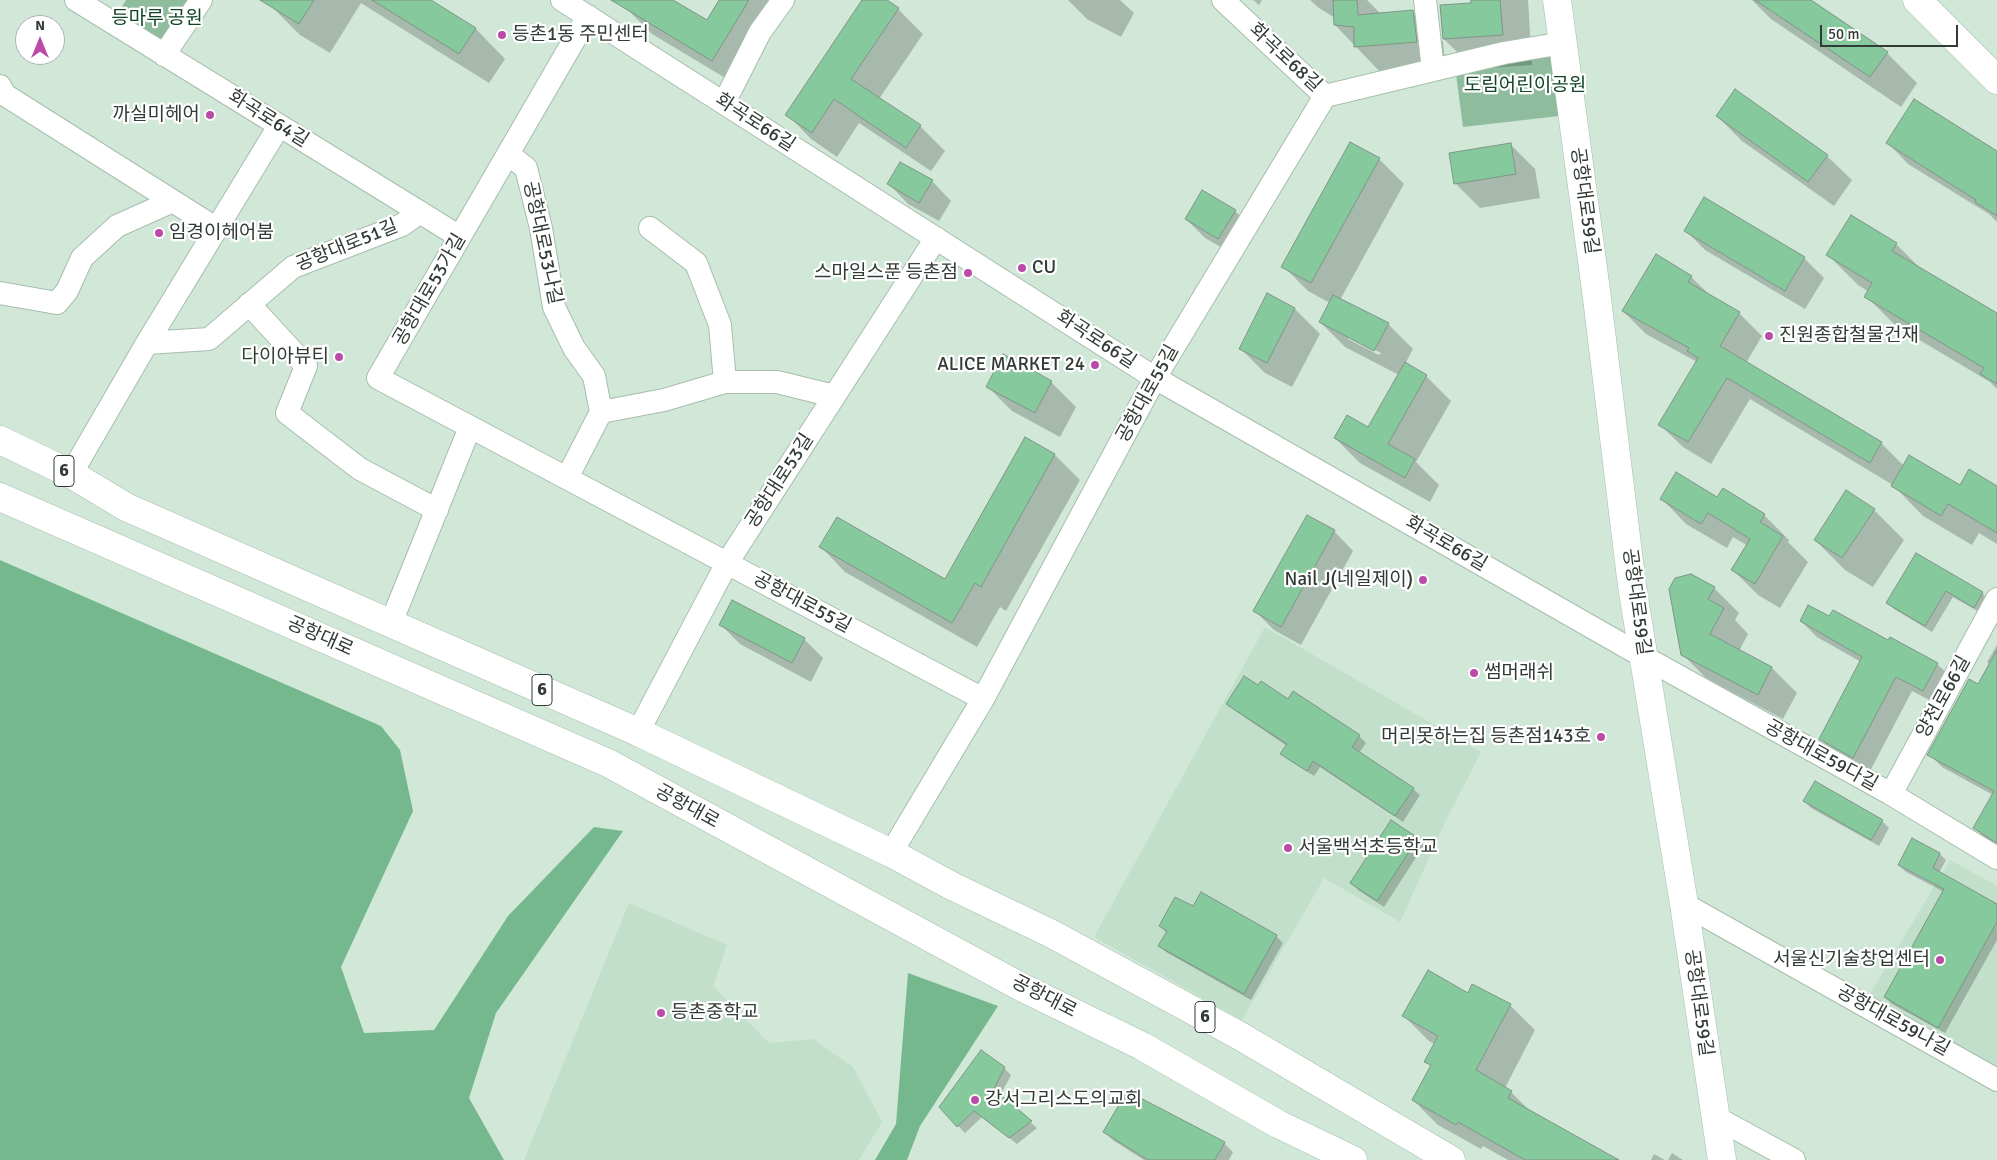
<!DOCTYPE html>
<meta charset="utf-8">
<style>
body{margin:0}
#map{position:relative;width:1997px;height:1160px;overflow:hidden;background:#d1e8d8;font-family:Signika,sans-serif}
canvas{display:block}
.north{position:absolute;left:15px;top:15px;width:50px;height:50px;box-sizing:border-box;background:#fff;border:1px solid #adb1ae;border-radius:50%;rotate:0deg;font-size:14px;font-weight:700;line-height:20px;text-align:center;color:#323b35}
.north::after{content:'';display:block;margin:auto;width:18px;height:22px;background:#bb4ba7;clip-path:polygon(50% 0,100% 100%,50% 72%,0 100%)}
.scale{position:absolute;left:1820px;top:25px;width:138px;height:22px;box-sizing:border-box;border:2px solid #323b35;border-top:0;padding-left:6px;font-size:15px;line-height:18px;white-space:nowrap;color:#323b35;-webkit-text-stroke:4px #fff;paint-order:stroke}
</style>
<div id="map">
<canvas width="1997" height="1160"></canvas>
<div class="north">N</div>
<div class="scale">50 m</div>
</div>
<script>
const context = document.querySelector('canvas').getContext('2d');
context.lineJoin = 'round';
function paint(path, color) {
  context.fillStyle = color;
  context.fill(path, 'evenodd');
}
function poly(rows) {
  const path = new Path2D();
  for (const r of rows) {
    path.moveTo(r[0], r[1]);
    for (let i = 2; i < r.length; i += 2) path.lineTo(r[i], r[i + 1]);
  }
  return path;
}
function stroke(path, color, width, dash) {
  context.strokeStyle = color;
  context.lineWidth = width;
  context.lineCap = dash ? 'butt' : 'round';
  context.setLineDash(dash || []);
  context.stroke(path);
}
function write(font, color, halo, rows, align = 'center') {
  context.font = font + ' Signika,"Noto Sans KR",sans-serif';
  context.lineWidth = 4.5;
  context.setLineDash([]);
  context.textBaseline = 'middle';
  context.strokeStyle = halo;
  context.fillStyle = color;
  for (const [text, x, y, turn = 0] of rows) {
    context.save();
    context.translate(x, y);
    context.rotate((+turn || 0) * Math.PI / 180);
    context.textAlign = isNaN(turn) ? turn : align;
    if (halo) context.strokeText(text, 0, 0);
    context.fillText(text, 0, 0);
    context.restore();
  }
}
paint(poly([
 [1265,627,1481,752,1447,818,1400,922,1324,878,1242,1020,1094,937],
 [1950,860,1997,886,1997,1073,1867,999],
 [629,903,727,945,713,986,769,1043,813,1039,853,1067,882,1122,859,1160,524,1160]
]), '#c1dfca');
paint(poly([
 [126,0,195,0,172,35,154,40,116,17],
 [1559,46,1568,115,1463,127,1455,67]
]), '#90bc9e');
paint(poly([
 [0,560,381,726,400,750,413,811,341,967,364,1033,434,1030,508,916,594,827,623,831,496,1013,469,1098,504,1160,0,1160],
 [908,973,998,1006,920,1126,907,1160,875,1160,896,1124]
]), '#76b88d');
paint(poly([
 [273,0,429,0,475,28,505,59,489,83,361,3,330,53,300,35,270,5],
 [632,0,671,0,707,22,720,0,789,0,737,85,652,34,627,9],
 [863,0,884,0,898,9,923,34,879,99,920,126,945,151,931,171,859,123,837,157,811,139,787,114],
 [1068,0,1120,0,1134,13,1121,37,1087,19],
 [1253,0,1262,0,1259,5],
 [1310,0,1367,0,1381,14,1413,12,1443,42,1446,71,1385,77,1335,25,1335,18,1319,8],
 [1472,0,1528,0,1532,65,1474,69,1444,39,1472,4],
 [1752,0,1809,0,1887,53,1917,83,1901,107,1771,19],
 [1717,116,1827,156,1852,180,1834,206,1742,141],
 [1888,143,1997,154,1997,222,1989,214,1908,164],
 [1510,144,1535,169,1540,198,1480,208,1455,183],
 [1379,159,1404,184,1340,300,1388,324,1413,349,1405,364,1426,376,1451,401,1416,462,1439,485,1430,502,1360,463,1335,438,1369,428,1399,375,1345,347,1320,322,1330,303,1308,291,1283,266],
 [1348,336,1381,353,1379,355,1348,339],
 [932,181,951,201,939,221,908,204,889,184],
 [1705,199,1804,258,1824,278,1805,309,1705,250,1686,231],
 [1235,211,1254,230,1238,257,1205,238,1186,219],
 [1896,244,1923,271,1997,315,1997,389,1990,382,1896,326,1866,296,1869,292,1858,285,1828,255],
 [1691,277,1713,298,1739,313,1762,336,1746,363,1881,443,1904,466,1960,487,1997,487,1997,544,1979,533,1972,545,1923,516,1893,485,1750,399,1711,464,1683,447,1660,425,1697,362,1646,334,1623,311],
 [1268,295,1295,309,1320,334,1292,387,1265,373,1240,348],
 [1051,382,1076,407,1060,437,1012,411,987,386],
 [1025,438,1055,455,1080,480,1006,611,1000,607,977,647,845,572,821,547,946,581],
 [1718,498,1764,515,1789,540,1788,542,1808,562,1780,608,1758,595,1733,570,1748,546,1733,537,1727,548,1686,524,1662,499],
 [1874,510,1904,540,1873,587,1845,570,1815,540],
 [1334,531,1353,551,1301,645,1274,630,1255,611],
 [1917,554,1982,593,1989,600,1981,613,1953,597,1932,632,1894,609,1888,603],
 [1714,588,1739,613,1735,620,1748,634,1739,651,1772,668,1797,693,1783,719,1707,679,1682,654,1670,590],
 [1830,618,1937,664,1953,679,1939,705,1912,691,1869,773,1836,754,1820,739,1861,662,1817,637,1801,621],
 [721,625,804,639,823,658,811,682,740,644],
 [1997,645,1997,847,1988,841,1975,828,1993,795,1942,767,1929,754,1979,686,1990,665,1987,662],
 [1258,686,1359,736,1366,743,1359,753,1413,789,1420,795,1403,822,1320,767,1314,776,1289,760,1282,753,1287,746,1234,710,1227,704],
 [1805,801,1882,821,1889,828,1879,846,1811,808],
 [1417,839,1424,845,1384,907,1358,890,1352,883],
 [1913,840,1940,854,1946,860,1939,873,1997,906,1997,940,1945,1033,1892,1004,1885,997,1944,892,1906,872,1899,865],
 [1193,908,1276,936,1283,943,1251,1000,1166,952,1160,946,1167,933,1160,926],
 [1469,995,1510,1005,1535,1030,1505,1088,1511,1092,1532,1113,1617,1160,1508,1160,1483,1146,1481,1149,1438,1125,1413,1100,1432,1067,1426,1062,1435,1044,1429,1041,1404,1016],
 [1004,1068,1011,1075,1000,1096,1037,1128,1017,1144,982,1117,965,1133,940,1107],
 [1104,1132,1224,1143,1233,1152,1229,1160,1144,1160,1114,1141],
 [1672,1153,1683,1160,1668,1160],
 [1654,1154,1665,1160,1651,1160]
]), '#0003');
const building = poly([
 [260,0,314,0,299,24,260,0],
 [372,0,431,0,476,28,459,54,372,0],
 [611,0,673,0,707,20,719,0,749,0,712,61,611,0],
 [862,0,887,0,899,8,851,79,921,125,906,148,834,99,812,133,785,115,862,0],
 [1333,0,1357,0,1358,15,1413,10,1417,42,1354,47,1354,27,1334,25,1333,0],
 [1471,0,1500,0,1503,35,1443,39,1440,5,1471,3,1471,0],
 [1755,0,1811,0,1888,52,1870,77,1755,0],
 [1735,89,1828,155,1808,182,1716,116,1735,89],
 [1914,99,1997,151,1997,216,1975,202,1976,200,1886,143,1914,99],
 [1350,142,1380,158,1311,283,1281,267,1350,142],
 [1511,143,1516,174,1454,184,1449,153,1511,143],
 [900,162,933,180,919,203,887,184,900,162],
 [1202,190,1236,210,1218,239,1185,219,1202,190],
 [1704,197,1805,257,1785,291,1684,231,1704,197],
 [1851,215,1897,243,1892,251,1997,313,1997,384,1980,374,1984,368,1864,297,1872,283,1826,255,1851,215],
 [1656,254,1692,276,1688,282,1740,312,1720,346,1882,442,1870,463,1727,378,1688,442,1658,425,1698,358,1687,351,1689,348,1622,311,1656,254],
 [1267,293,1295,308,1267,363,1239,349,1267,293],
 [1333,295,1389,323,1374,351,1319,322,1333,295],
 [1003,354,1052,381,1035,413,986,387,1003,354],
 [1405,362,1427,375,1388,444,1415,459,1405,478,1334,438,1347,415,1368,427,1405,362],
 [1025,437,1055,454,981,587,975,583,952,623,819,547,837,517,945,579,1025,437],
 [1909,455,1960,485,1969,469,1997,486,1997,533,1948,504,1941,516,1891,486,1909,455],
 [1676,472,1717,497,1723,488,1765,514,1760,522,1783,536,1755,584,1731,570,1750,539,1708,513,1701,524,1660,499,1676,472],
 [1846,490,1875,509,1842,558,1814,540,1846,490],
 [1307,515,1335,530,1281,627,1253,611,1307,515],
 [1916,553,1983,592,1974,608,1946,591,1925,626,1886,603,1916,553],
 [1691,574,1715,587,1708,599,1724,608,1710,634,1772,667,1758,695,1681,655,1669,589,1675,578,1691,574],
 [732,600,805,638,792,663,719,625,732,600],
 [1808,605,1829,616,1833,610,1888,640,1890,637,1938,663,1923,691,1896,677,1853,758,1819,739,1862,657,1800,621,1808,605],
 [1997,650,1997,843,1973,828,1994,791,1927,755,1969,679,1978,684,1997,650],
 [1244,676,1258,685,1261,681,1288,699,1293,691,1360,735,1352,747,1414,788,1395,816,1313,761,1307,771,1280,754,1287,744,1226,704,1244,676],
 [1815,781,1883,820,1871,840,1803,801,1815,781],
 [1391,820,1418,838,1377,901,1350,883,1391,820],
 [1912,838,1940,853,1933,868,1997,904,1997,922,1938,1028,1884,997,1944,889,1898,865,1912,838],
 [1201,892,1277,935,1244,994,1158,946,1167,931,1159,926,1175,897,1193,906,1201,892],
 [1428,970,1468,993,1472,984,1511,1004,1476,1070,1512,1091,1508,1098,1619,1160,1525,1160,1458,1122,1456,1125,1412,1100,1431,1065,1424,1062,1438,1036,1402,1016,1428,970],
 [981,1050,1005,1067,994,1089,1032,1121,1009,1138,974,1111,957,1127,939,1107,981,1050],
 [1127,1091,1225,1142,1215,1160,1148,1160,1103,1132,1127,1091]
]);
paint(building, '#86c99d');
stroke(building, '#7f9486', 1);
const minor = poly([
 [76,0,460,237],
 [562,0,1155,378,1644,657,1891,794,1997,858],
 [1223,0,1325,96],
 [1425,0,1433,70],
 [588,16,378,378,983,699],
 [164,55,201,0],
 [0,86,5,95,217,229],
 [1325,96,1504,53,1563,43],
 [724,103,760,32,783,0],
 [508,154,526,168,541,228,554,307,574,348,594,376,601,412,664,400,725,382,777,382,834,396],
 [650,228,696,263,720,325,725,382],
 [0,293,57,303,67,291,82,258,117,226,173,201],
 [249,304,306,366,287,413,360,469,437,510],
 [147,343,209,339,293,267,402,225,420,212],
 [71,474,147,343,279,126],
 [567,478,601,412],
 [391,623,470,427],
 [638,732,727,563,936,238],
 [1891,794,1997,599],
 [891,853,983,699,1155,378,1325,96],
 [1684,904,1997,1080],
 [1715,1117,1794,1160]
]);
const secondary = poly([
 [1557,0,1597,298,1632,586,1684,904,1722,1160],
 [1917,0,1997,80]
]);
const primary = poly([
 [0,440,71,474,126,507,638,732,891,853,952,886,1052,934,1240,1036,1451,1160],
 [0,497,608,763,1023,988,1142,1046,1278,1124,1353,1160]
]);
stroke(minor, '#a7bdad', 24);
stroke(secondary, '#a7bdad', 29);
stroke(primary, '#a7bdad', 29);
stroke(minor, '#fff', 22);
stroke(secondary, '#fff', 28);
stroke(primary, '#fff', 28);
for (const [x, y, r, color] of [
 [502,35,5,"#bb4ba7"],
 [210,115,5,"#bb4ba7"],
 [159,233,5,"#bb4ba7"],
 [1022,268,5,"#bb4ba7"],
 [968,273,5,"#bb4ba7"],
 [1769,336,5,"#bb4ba7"],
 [339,357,5,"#bb4ba7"],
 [1095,365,5,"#bb4ba7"],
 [1423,580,5,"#bb4ba7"],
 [1474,673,5,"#bb4ba7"],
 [1601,737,5,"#bb4ba7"],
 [1288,848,5,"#bb4ba7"],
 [1940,960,5,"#bb4ba7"],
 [661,1013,5,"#bb4ba7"],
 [975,1100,5,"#bb4ba7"]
]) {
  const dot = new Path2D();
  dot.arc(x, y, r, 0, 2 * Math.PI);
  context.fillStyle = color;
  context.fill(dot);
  stroke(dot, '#fff', 2);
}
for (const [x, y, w] of [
 [64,471,20],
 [542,690,20],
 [1205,1017,20]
]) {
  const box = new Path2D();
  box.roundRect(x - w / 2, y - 15.5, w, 31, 4);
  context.fillStyle = '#fff';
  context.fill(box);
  stroke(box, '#323b35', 1);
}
write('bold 18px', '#323b35', null, [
 ["6",64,471],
 ["6",542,690],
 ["6",1205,1017]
]);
write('19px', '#114528', '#fff', [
 ["등마루 공원",157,19],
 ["도림어린이공원",1525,86]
]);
write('19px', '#323b35', '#fff', [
 ["등촌1동 주민센터",512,35],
 ["까실미헤어",200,115,"right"],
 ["임경이헤어붐",169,233],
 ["CU",1032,268],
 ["스마일스푼 등촌점",958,273,"right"],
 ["진원종합철물건재",1779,336],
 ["다이아뷰티",329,357,"right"],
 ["ALICE MARKET 24",1085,365,"right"],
 ["Nail J(네일제이)",1413,580,"right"],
 ["썸머래쉬",1484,673],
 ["머리못하는집 등촌점143호",1591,737,"right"],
 ["서울백석초등학교",1298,848],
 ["서울신기술창업센터",1930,960,"right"],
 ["등촌중학교",671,1013],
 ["강서그리스도의교회",985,1100]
], 'left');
write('19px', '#323b35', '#fff', [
 ["화곡로68길",1285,58,43],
 ["화곡로64길",268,119,32],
 ["화곡로66길",755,123,33],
 ["공항대로59길",1584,201,82],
 ["공항대로53나길",542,243,78],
 ["공항대로51길",347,246,-22],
 ["공항대로53가길",430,290,-60],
 ["화곡로66길",1096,340,33],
 ["공항대로55길",1148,394,-61],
 ["공항대로53길",780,481,-57],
 ["화곡로66길",1446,544,30],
 ["공항대로59길",1636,602,82],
 ["공항대로55길",802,603,28],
 ["공항대로",320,637,24],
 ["양천로66길",1944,697,-61],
 ["공항대로59다길",1821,756,29],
 ["공항대로",687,807,29],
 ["공항대로",1044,997,27],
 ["공항대로59길",1698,1003,82],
 ["공항대로59나길",1893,1021,29]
]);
</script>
